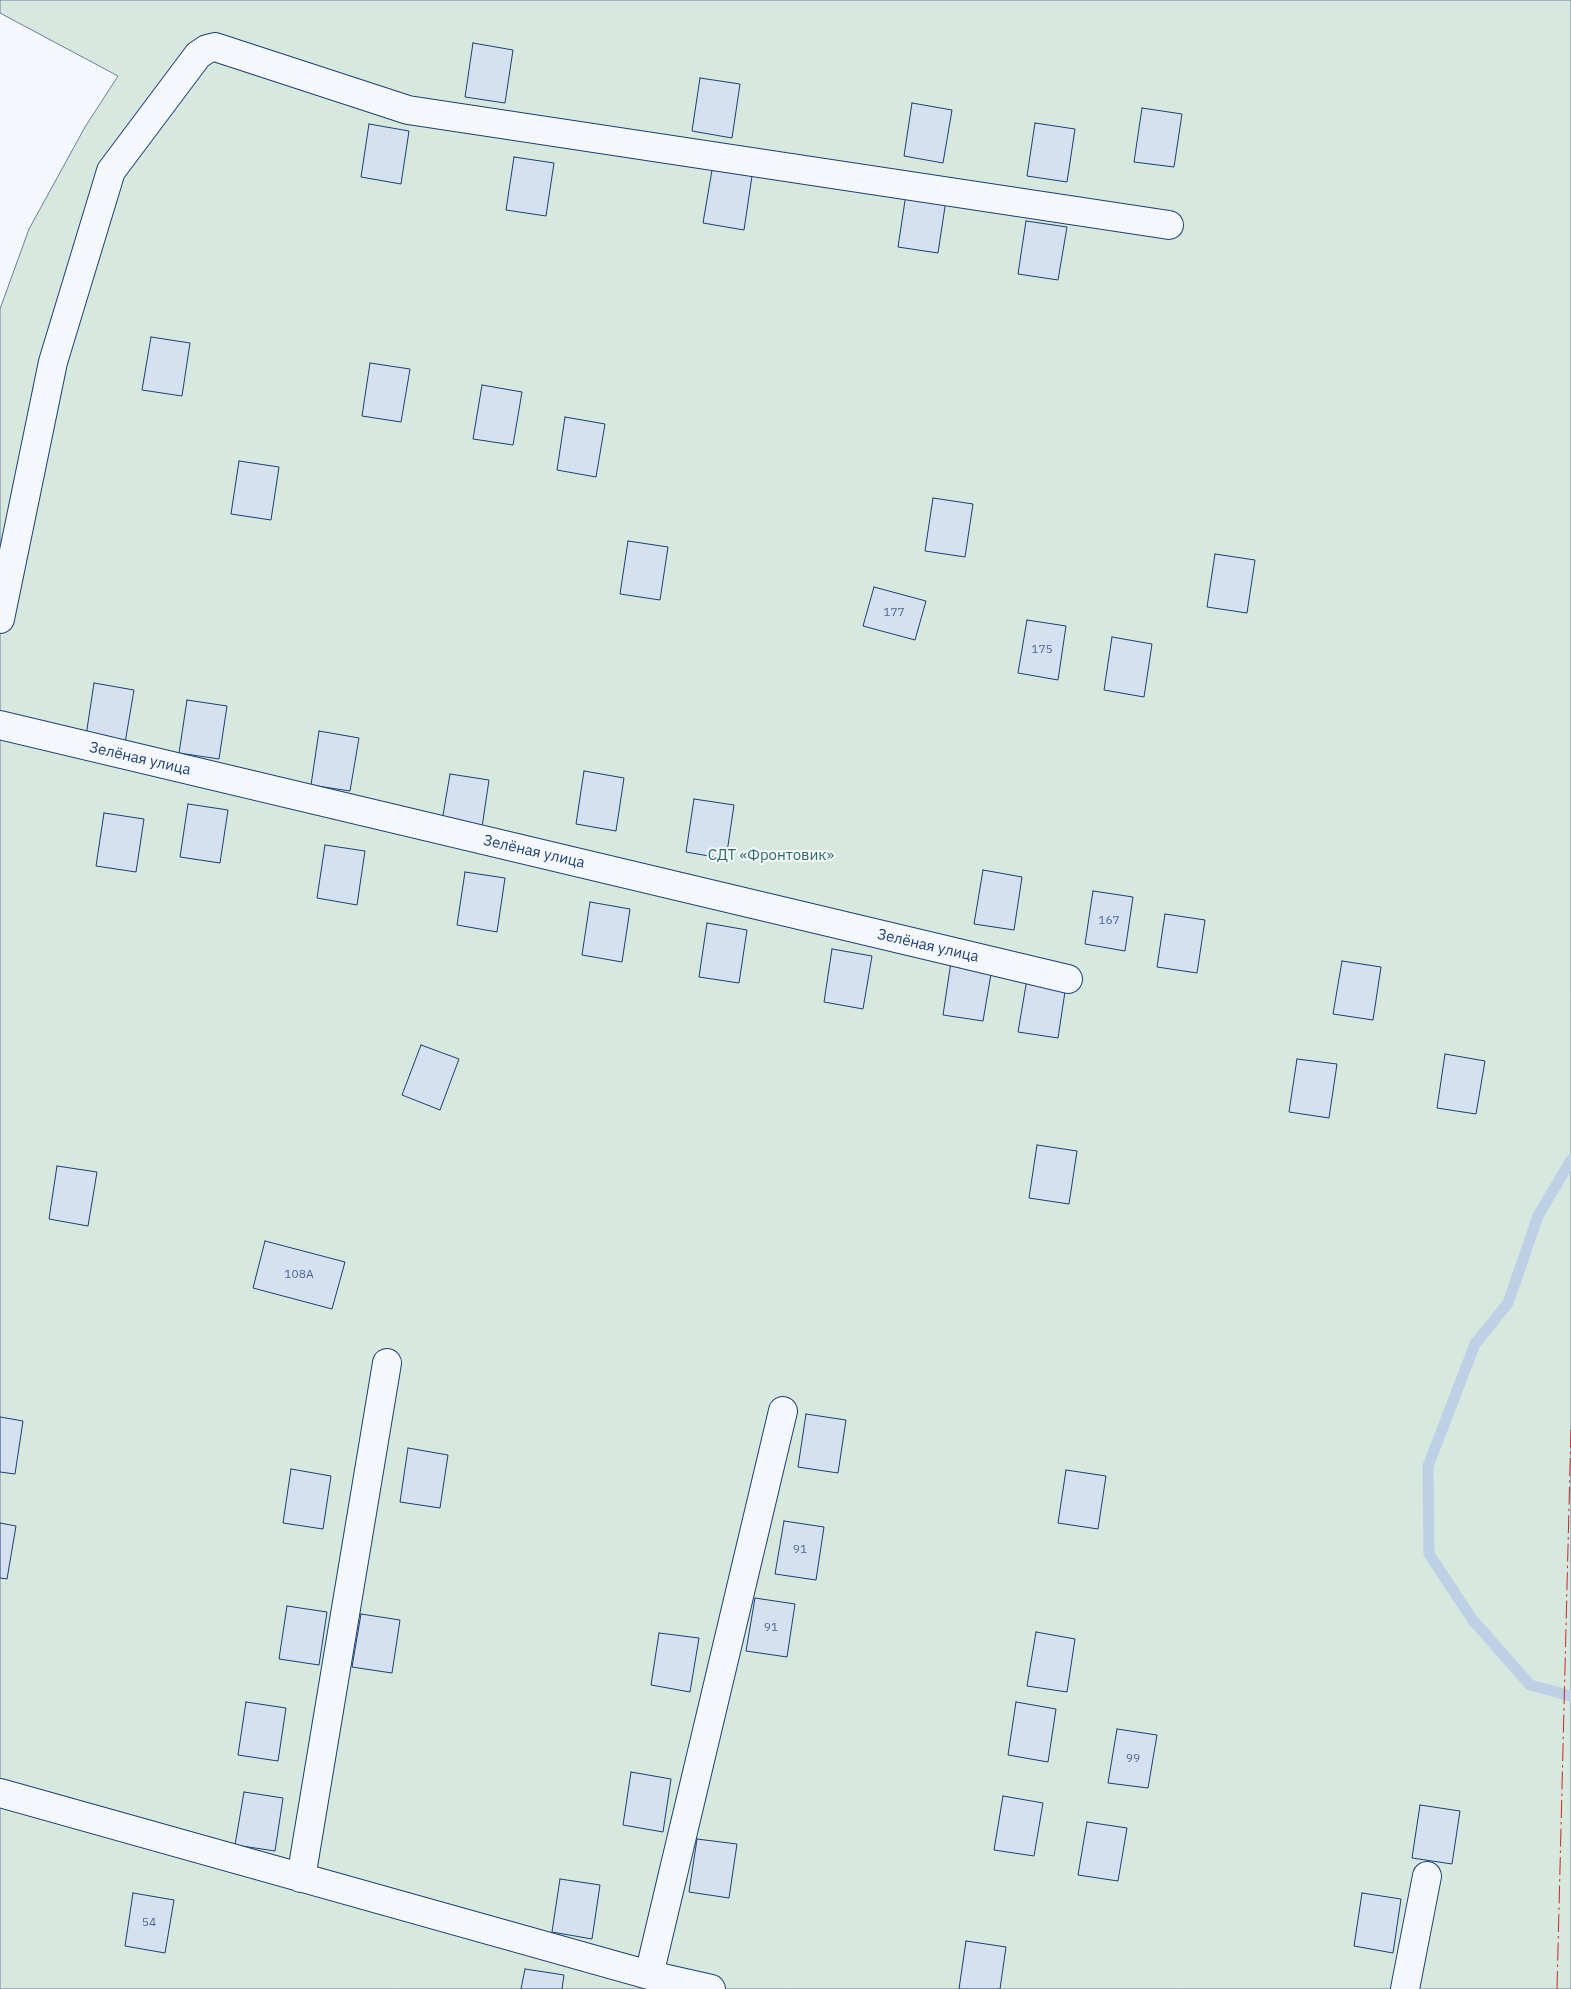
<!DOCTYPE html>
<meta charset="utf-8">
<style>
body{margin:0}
canvas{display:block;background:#f4f7fb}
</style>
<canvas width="1571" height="1989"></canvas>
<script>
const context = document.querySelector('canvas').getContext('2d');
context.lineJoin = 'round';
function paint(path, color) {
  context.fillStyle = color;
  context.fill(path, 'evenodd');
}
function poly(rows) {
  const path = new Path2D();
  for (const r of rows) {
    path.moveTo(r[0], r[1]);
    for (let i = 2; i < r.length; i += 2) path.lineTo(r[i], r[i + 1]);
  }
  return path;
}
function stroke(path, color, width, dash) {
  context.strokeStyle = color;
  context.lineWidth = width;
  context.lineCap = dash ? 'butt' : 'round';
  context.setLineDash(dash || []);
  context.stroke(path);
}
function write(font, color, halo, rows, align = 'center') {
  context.font = font + ' "IBM Plex Sans",sans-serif';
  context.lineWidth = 4;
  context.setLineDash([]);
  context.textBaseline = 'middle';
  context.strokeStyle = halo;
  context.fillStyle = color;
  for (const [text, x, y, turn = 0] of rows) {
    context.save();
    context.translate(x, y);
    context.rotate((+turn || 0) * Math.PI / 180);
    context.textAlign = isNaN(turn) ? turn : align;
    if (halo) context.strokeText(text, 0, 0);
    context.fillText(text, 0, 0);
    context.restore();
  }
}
const green = poly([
 [0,0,1571,0,1571,1989,0,1989,0,309,29,229,85,127,118,76,0,13,0,0]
]);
paint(green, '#d7e8df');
stroke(green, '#687fa3', 1);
stroke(poly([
 [1571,1160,1538,1216,1508,1303,1475,1344,1428,1466,1429,1554,1472,1619,1530,1685,1571,1696]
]), '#bed0e5', 11);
const building = poly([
 [473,43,513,50,505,103,465,97,473,43],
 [700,78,740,84,732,138,692,131,700,78],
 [912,103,952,110,943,163,904,156,912,103],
 [1142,108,1182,114,1174,167,1134,162,1142,108],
 [1035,123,1075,129,1067,182,1027,176,1035,123],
 [369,124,409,131,401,184,361,177,369,124],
 [514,157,554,163,546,216,506,210,514,157],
 [712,170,752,176,744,230,703,223,712,170],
 [906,194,946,200,938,253,898,247,906,194],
 [1026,221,1067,227,1058,280,1018,274,1026,221],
 [151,337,190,343,182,396,142,390,151,337],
 [370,363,410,369,401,422,362,416,370,363],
 [482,385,522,392,513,445,473,439,482,385],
 [565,417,605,424,596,477,557,470,565,417],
 [239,461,279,467,271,520,231,514,239,461],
 [933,498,973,504,965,557,925,551,933,498],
 [628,541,668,547,660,600,620,594,628,541],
 [1215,554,1255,560,1247,613,1207,607,1215,554],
 [874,587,926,601,915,640,863,626,874,587],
 [1027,620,1066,626,1058,680,1018,673,1027,620],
 [1112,637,1152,644,1144,697,1104,690,1112,637],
 [94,683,134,690,125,743,86,736,94,683],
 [187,700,227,706,219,759,179,753,187,700],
 [319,731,359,738,350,791,311,785,319,731],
 [584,771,624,778,616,831,576,824,584,771],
 [450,774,489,780,481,834,441,827,450,774],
 [694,799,734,805,726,859,686,852,694,799],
 [188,804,228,810,220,863,180,857,188,804],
 [104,813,144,819,136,872,96,866,104,813],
 [325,845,365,851,357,905,317,898,325,845],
 [983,870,1022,877,1014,930,974,924,983,870],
 [465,872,505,878,497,932,457,925,465,872],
 [1093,891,1133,897,1125,951,1085,944,1093,891],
 [590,902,630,909,622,962,582,955,590,902],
 [1165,914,1205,920,1197,973,1157,967,1165,914],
 [707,923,747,930,739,983,699,977,707,923],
 [832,949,872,956,863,1009,824,1002,832,949],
 [1342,961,1381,967,1373,1020,1333,1014,1342,961],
 [951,962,992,968,983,1021,943,1015,951,962],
 [1027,979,1066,985,1058,1038,1018,1032,1027,979],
 [421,1045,459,1059,440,1110,402,1095,421,1045],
 [1445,1054,1485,1061,1476,1114,1437,1108,1445,1054],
 [1297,1059,1337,1064,1329,1118,1289,1112,1297,1059],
 [1037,1145,1077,1151,1069,1204,1029,1198,1037,1145],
 [57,1166,97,1172,88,1226,49,1219,57,1166],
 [265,1241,345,1262,332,1309,253,1288,265,1241],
 [806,1414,846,1420,838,1473,798,1467,806,1414],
 [0,1417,23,1421,15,1474,0,1472,0,1417],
 [408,1448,448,1455,440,1508,400,1502,408,1448],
 [291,1469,331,1476,323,1529,283,1523,291,1469],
 [1066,1470,1106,1476,1098,1529,1058,1523,1066,1470],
 [784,1521,824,1527,816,1580,775,1574,784,1521],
 [0,1523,16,1526,7,1579,0,1578,0,1523],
 [755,1598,795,1604,787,1657,746,1651,755,1598],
 [287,1606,327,1612,319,1665,279,1659,287,1606],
 [361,1614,400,1620,392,1673,352,1667,361,1614],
 [1036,1632,1075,1639,1067,1692,1027,1686,1036,1632],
 [659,1633,699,1638,690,1692,651,1685,659,1633],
 [246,1702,286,1708,278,1761,238,1755,246,1702],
 [1016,1702,1056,1709,1048,1762,1008,1755,1016,1702],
 [1117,1729,1157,1735,1148,1788,1108,1783,1117,1729],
 [631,1772,671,1779,663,1832,623,1825,631,1772],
 [244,1792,283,1798,275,1851,235,1845,244,1792],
 [1003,1796,1043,1803,1034,1856,994,1850,1003,1796],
 [1420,1805,1460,1811,1452,1864,1412,1858,1420,1805],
 [1087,1822,1127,1828,1118,1881,1078,1875,1087,1822],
 [697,1839,737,1844,729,1898,689,1892,697,1839],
 [560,1879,600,1885,592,1939,552,1932,560,1879],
 [133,1893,174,1900,165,1953,125,1946,133,1893],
 [1362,1893,1401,1899,1393,1953,1354,1946,1362,1893],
 [966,1941,1006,1947,1000,1989,959,1989,966,1941],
 [525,1969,564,1975,562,1989,521,1989,525,1969]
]);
paint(building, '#d5e0f0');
stroke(building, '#1d3f73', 1);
const minor = poly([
 [0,619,53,362,111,171,198,55,207,49,215,47,408,110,1169,225],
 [0,725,1068,979],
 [0,1793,649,1975,783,1411],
 [301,1878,387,1363],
 [649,1975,711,1989],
 [1405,1989,1427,1876]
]);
stroke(minor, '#1d3f73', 30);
stroke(minor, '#f4f7fb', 28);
stroke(poly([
 [1557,1989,1571,1427]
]), '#c62828', 1, [18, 4, 2.5, 4]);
write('12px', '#4b6792', null, [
 ["177",894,613],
 ["175",1042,650],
 ["167",1109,921],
 ["108А",299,1275],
 ["91",800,1550],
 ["91",771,1628],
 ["99",1133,1759],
 ["54",149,1923]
]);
write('15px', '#1d3f73', '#f4f7fb', [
 ["Зелёная улица",140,759,13],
 ["Зелёная улица",534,852,13],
 ["Зелёная улица",928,946,13]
]);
write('15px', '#2c6c60', '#f4f7fb', [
 ["СДТ «Фронтовик»",771,856]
]);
</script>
